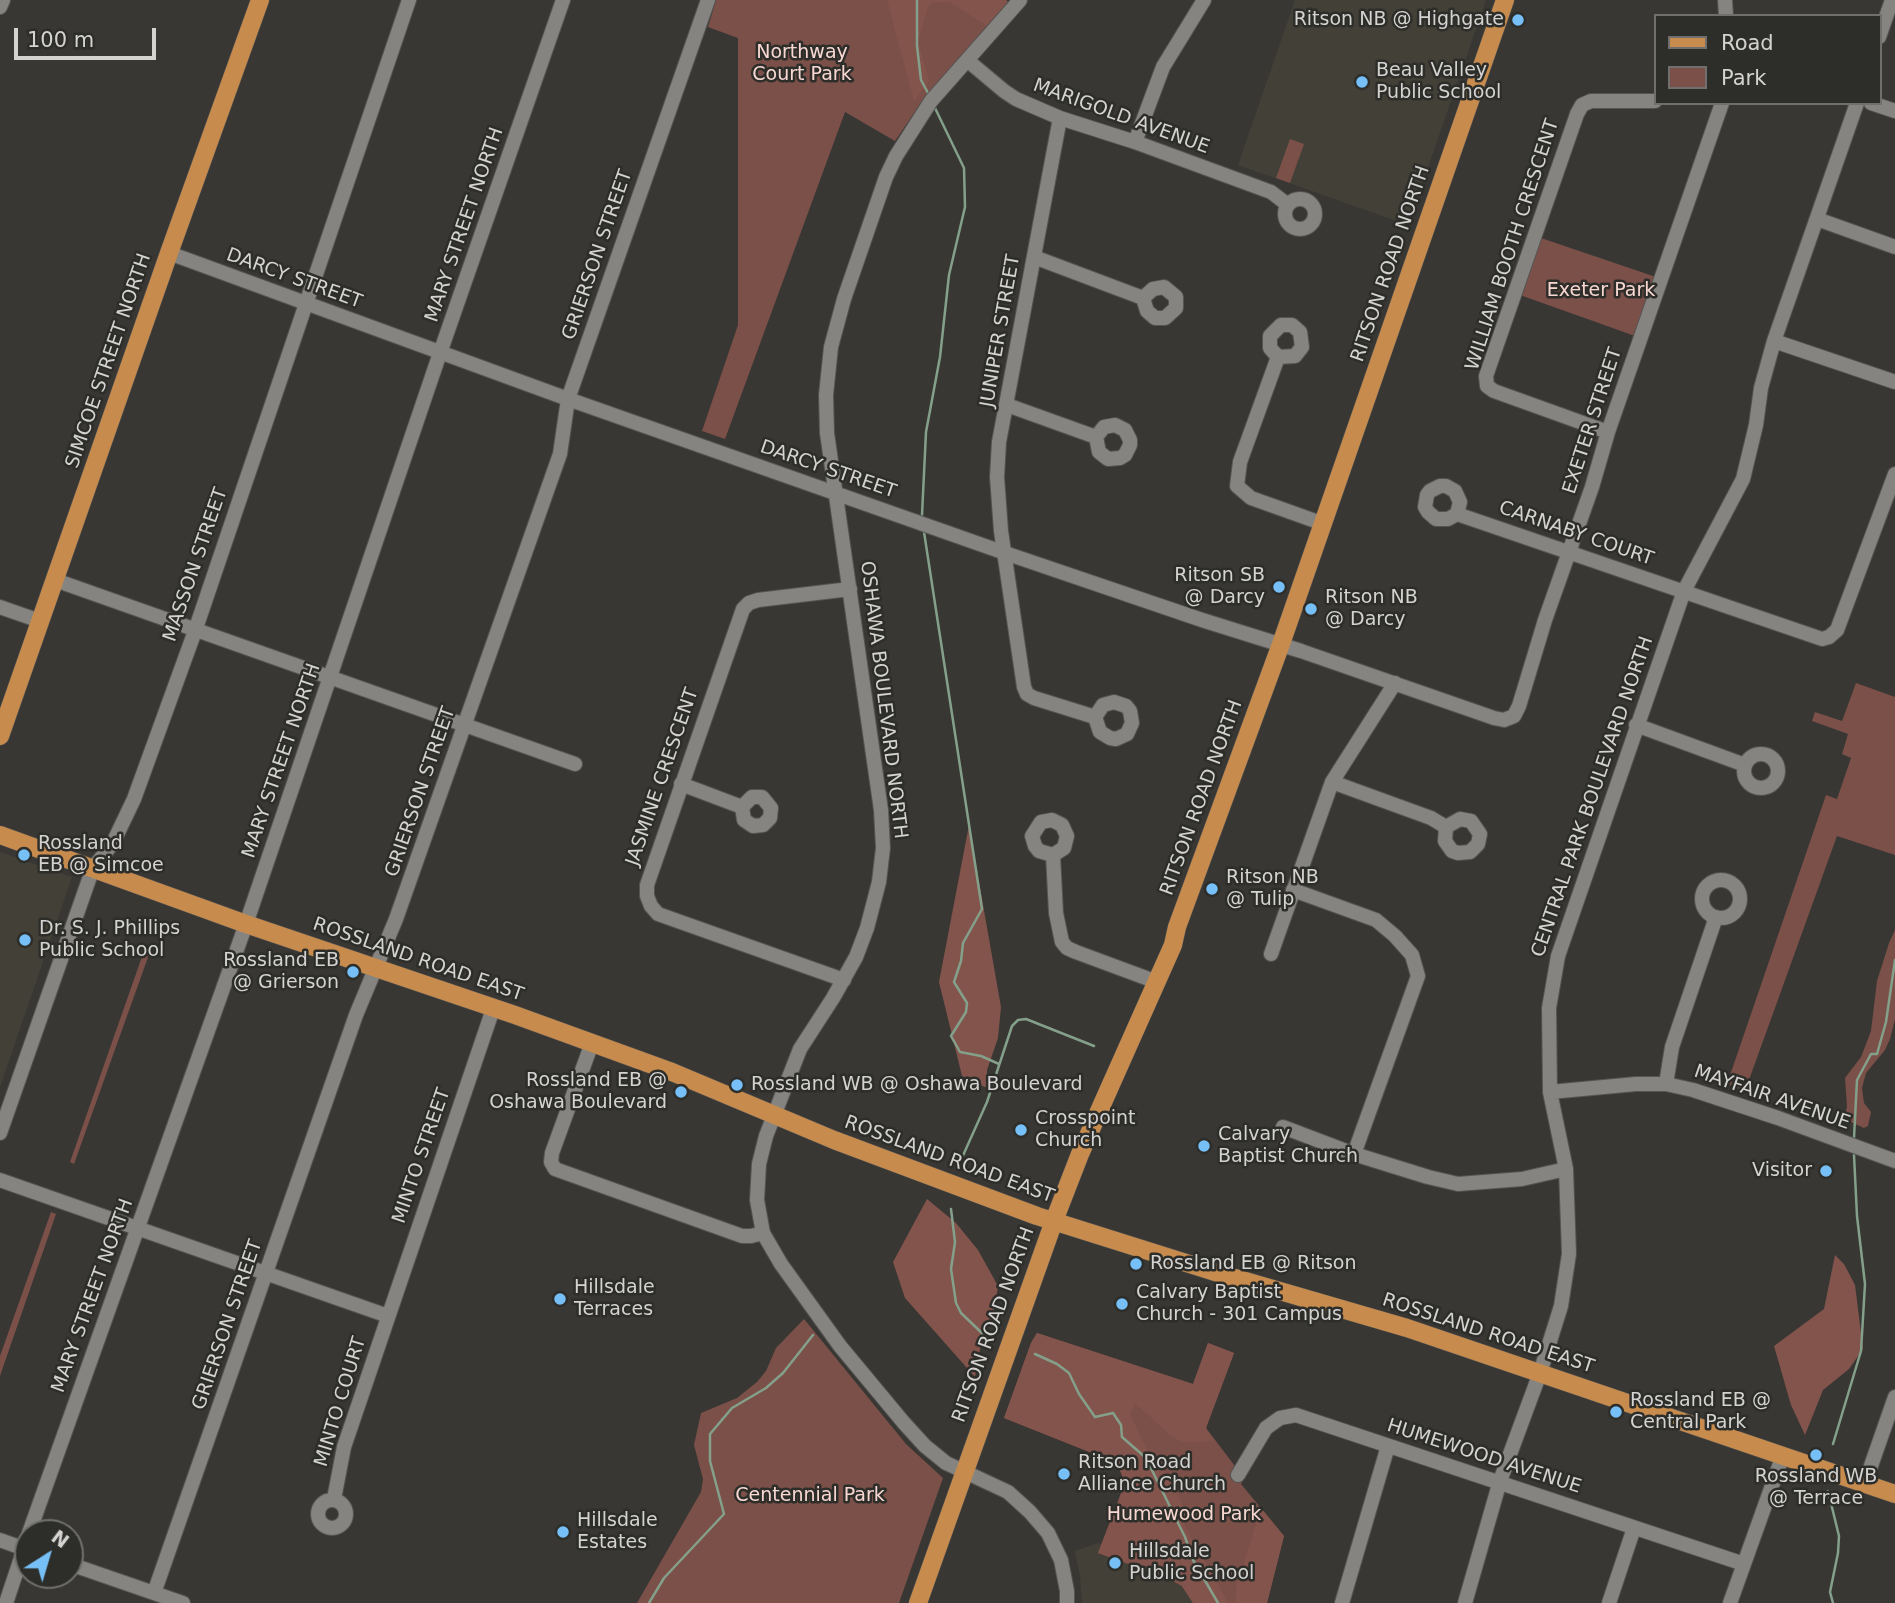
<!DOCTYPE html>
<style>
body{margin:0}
#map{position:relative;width:1895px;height:1603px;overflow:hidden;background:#383734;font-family:"DejaVu Sans",sans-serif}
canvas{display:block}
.legend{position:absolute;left:1654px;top:14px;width:228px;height:91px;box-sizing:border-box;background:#2d2d2a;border:2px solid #706f6d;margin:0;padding:9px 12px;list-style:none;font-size:21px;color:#d4d3d2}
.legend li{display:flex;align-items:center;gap:14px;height:35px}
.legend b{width:35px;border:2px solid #706f6d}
.north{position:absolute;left:14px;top:1519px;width:70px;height:70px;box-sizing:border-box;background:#2d2d2a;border:2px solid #706f6d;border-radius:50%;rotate:37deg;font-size:19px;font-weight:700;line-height:28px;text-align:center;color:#d4d3d2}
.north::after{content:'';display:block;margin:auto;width:24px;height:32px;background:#76c0f7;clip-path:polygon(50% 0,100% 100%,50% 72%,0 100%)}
.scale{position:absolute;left:14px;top:28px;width:142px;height:32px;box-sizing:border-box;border:4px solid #d4d3d2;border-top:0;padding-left:9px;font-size:21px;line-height:24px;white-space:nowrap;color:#d4d3d2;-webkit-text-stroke:5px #2d2d2a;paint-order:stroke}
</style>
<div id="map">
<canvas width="1895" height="1603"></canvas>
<ul class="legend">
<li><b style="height:9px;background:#c68b4d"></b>Road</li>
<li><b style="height:19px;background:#7b5049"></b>Park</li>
</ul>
<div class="north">N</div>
<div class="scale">100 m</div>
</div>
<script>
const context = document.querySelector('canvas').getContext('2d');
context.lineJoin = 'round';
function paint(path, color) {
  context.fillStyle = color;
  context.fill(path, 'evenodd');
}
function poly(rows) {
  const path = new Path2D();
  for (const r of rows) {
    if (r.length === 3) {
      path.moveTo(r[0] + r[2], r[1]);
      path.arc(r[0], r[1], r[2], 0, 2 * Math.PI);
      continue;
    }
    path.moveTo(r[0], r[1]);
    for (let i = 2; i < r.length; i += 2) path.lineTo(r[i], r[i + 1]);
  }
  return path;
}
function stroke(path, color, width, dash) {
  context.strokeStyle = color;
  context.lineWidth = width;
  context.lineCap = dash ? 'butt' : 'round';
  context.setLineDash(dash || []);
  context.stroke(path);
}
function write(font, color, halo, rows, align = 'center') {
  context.font = font + ' "DejaVu Sans",sans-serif';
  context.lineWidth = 5;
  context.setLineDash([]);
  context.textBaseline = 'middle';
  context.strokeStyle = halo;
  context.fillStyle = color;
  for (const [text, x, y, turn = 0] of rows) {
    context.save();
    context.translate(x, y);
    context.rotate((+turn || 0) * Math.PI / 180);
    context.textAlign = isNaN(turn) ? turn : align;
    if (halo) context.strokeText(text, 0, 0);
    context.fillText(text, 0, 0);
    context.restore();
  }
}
paint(poly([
 [1295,0,1486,0,1408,225,1238,165],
 [0,852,72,877,0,1087],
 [1098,1543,1187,1575,1204,1603,1082,1603,1080,1576,1075,1551]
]), '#434037');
paint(poly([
 [716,0,1006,0,1008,2,925,97,895,141,845,112,725,439,702,431,738,325,738,38,708,27],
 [1290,139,1304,144,1290,183,1276,178],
 [1541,238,1656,277,1635,336,1520,295],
 [1856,683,1895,697,1895,855,1837,836,1745,1091,1727,1084,1826,795,1837,799,1851,758,1842,754,1848,734,1812,721,1815,712,1842,721],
 [1895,930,1895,1019,1890,1039,1885,1050,1866,1073,1862,1088,1864,1103,1871,1112,1868,1126,1864,1128,1844,1119,1847,1107,1845,1078,1861,1057,1871,1031,1877,981,1889,943],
 [145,948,151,949,74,1164,70,1162],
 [51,1212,56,1214,0,1376,0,1356],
 [804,1319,906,1444,943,1478,899,1603,637,1603,701,1492,703,1479,694,1445,701,1413,737,1398,757,1382,766,1371,776,1348],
 [1037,1333,1193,1384,1208,1343,1234,1353,1206,1428,1244,1478,1241,1484,1284,1536,1267,1603,1193,1603,1182,1586,1168,1578,1098,1553,1125,1483,1117,1463,1004,1418,1031,1343]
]), '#7b5049');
paint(poly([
 [887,0,1006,0,1008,2,987,26,950,2,933,2,928,7,918,41,929,81,914,101],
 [969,825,1001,1007,998,1038,987,1070,987,1088,962,1076,939,982],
 [927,1199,956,1223,978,1250,998,1286,993,1318,984,1328,975,1377,905,1298,893,1262],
 [1835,1255,1844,1264,1855,1285,1863,1349,1849,1369,1823,1390,1805,1435,1791,1405,1774,1346,1824,1309],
 [1037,1333,1193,1384,1208,1343,1234,1353,1206,1428,1214,1441,1182,1442,1171,1436,1135,1403,1130,1414,1148,1452,1169,1476,1182,1503,1185,1526,1228,1603,1193,1603,1182,1586,1168,1578,1098,1553,1125,1483,1117,1463,1004,1418,1031,1343],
 [1261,1508,1284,1536,1267,1603,1236,1603,1236,1588]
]), '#83544c');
stroke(poly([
 [917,0,917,46,921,80,928,93],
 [922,515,926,432,940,357,949,275,965,207,964,168,935,108],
 [924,532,982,909,963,943,961,961,954,982,967,1003,966,1012,951,1036,960,1052,981,1056,999,1064],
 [1854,1138,1857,1080,1871,1054,1877,1054,1886,1022,1895,960],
 [961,1160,987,1102,1012,1026,1018,1020,1026,1019,1094,1046],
 [951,1209,955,1242,951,1269,956,1303,961,1313,984,1335],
 [1035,1354,1057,1364,1069,1373,1079,1394,1095,1417,1113,1413,1121,1425,1122,1437,1146,1458,1185,1537,1193,1560,1218,1603],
 [1833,1444,1861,1351,1865,1284,1857,1216,1854,1155],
 [1828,1491,1839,1536,1838,1553,1830,1592,1833,1603],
 [649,1603,664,1578,724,1514,710,1461,710,1434,732,1408,766,1388,783,1373,813,1335]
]), '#84a08a', 2.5);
const minor = poly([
 [1020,0,931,101,896,156,886,177,844,299,831,347,826,395,827,433,881,810,883,848,879,882,867,928,856,957,833,998,800,1049,766,1136,759,1164,757,1200,763,1233,781,1264,840,1346,904,1423,925,1446,946,1463,1008,1492,1030,1512,1048,1533,1061,1560,1067,1591,1067,1603],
 [1725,0,1726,16],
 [0,7,3,0],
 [1879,37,1892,0],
 [967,60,1004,91,1016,99,1060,118,1135,142,1271,192,1288,205],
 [1871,103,1895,111],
 [1060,118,999,442,997,477,1001,531,1024,687,1027,694,1034,698,1095,717,1100,732,1110,738,1116,739,1127,734,1132,723,1130,711,1126,706,1114,702,1103,705,1095,717],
 [1135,142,1163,67,1204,0],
 [1300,214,15],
 [1817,219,1895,247],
 [169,253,568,399,1005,553,1202,620,1301,651,1494,718,1504,720,1514,716,1519,706,1545,620,1592,487,1608,432,1722,103],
 [1034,257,1143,298,1153,289,1164,287,1176,297,1176,308,1165,318,1155,318,1147,311,1143,298],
 [1774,341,1895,382],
 [1278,357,1295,356,1302,347,1300,332,1292,325,1281,325,1270,336,1270,348,1278,357,1240,462,1237,486,1251,498,1321,523],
 [1007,405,1096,437,1099,452,1108,459,1120,458,1125,455,1130,445,1130,440,1125,430,1115,425,1104,427,1096,437],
 [1608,432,1494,391,1487,386,1486,376,1577,114,1582,105,1591,101,1655,101],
 [1457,514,1460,502,1455,491,1446,486,1440,486,1430,491,1427,495,1425,507,1428,512,1436,519,1448,519,1457,514,1822,639,1829,637,1837,630,1895,474],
 [55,580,575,764],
 [0,607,40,621],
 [1636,725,1745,765],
 [1761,771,17],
 [1332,782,1431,818,1446,827,1445,841,1452,851,1458,853,1470,852,1478,844,1480,834,1471,821,1460,819,1446,827],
 [681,784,742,807,744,820,753,826,763,825,770,818,771,808,762,797,752,797,742,807],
 [1053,855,1039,851,1035,846,1032,836,1041,822,1052,820,1062,825,1067,836,1064,848,1053,855,1056,913,1062,942,1067,948,1076,952,1157,982],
 [1721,899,19],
 [1293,890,1376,920,1395,936,1412,955,1418,976,1354,1154],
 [1271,954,1332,782,1395,683],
 [844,980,658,914,651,906,647,896,647,885,743,609,749,603,758,600,850,589],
 [592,1043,552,1153,551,1162,555,1169,742,1236,751,1236,763,1233],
 [1666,1084,1672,1047,1716,917],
 [1550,1092,1636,1084,1666,1084,1693,1090,1778,1118,1895,1161],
 [1283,1127,1354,1154,1428,1177,1458,1184,1522,1179,1566,1169],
 [0,1133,93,868,113,843,134,799,195,631,409,0],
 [0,1180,388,1316],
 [1238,1475,1266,1428,1280,1418,1296,1415,1744,1564],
 [1865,1483,1895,1397],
 [334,1499,344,1447,493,1009],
 [332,1514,14],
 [29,1533,246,924,440,353,563,0],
 [0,1540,28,1550],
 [70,1564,183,1603],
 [154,1593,356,1015,396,919,560,454,568,399,708,0],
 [6,1603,28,1537],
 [1342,1603,1388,1446],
 [1465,1603,1500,1481,1540,1373,1561,1306,1569,1254,1566,1169,1550,1092,1549,1008,1558,956,1684,591,1743,479,1756,425,1761,388,1774,341,1857,103],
 [1609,1603,1634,1528],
 [1730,1603,1783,1455]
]);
const major = poly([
 [0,736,169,253,260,0],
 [0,835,246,924,515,1015,672,1072,834,1140,1037,1216,1218,1273,1407,1328,1895,1494],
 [918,1603,1054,1221,1080,1154,1173,945,1177,927,1281,644,1505,0]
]);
stroke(minor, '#555453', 16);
stroke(major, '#555453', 19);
stroke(minor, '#858481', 14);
stroke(major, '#c68b4d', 18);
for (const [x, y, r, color] of [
 [1518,20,7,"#76c0f7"],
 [1362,82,7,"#76c0f7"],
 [1279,587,7,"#76c0f7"],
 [1311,609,7,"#76c0f7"],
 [24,855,7,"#76c0f7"],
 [1212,889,7,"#76c0f7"],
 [25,940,7,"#76c0f7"],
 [353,972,7,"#76c0f7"],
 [737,1085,7,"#76c0f7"],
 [681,1092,7,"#76c0f7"],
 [1021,1130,7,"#76c0f7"],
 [1204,1146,7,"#76c0f7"],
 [1826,1171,7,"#76c0f7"],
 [1136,1264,7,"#76c0f7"],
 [560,1299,7,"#76c0f7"],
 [1122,1304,7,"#76c0f7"],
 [1616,1412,7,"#76c0f7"],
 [1816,1455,7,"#76c0f7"],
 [1064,1474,7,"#76c0f7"],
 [563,1532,7,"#76c0f7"],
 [1115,1563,7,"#76c0f7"]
]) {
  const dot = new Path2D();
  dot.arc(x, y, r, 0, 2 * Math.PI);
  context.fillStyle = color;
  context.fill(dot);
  stroke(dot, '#2d2d2a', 2.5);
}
write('19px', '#d4d3d2', '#2d2d2a', [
 ["Ritson NB @ Highgate",1504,20,"right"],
 ["Beau Valley",1376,71],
 ["Public School",1376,93],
 ["Ritson SB",1265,576,"right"],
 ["@ Darcy",1265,598,"right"],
 ["Ritson NB",1325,598],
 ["@ Darcy",1325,620],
 ["Rossland",38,844],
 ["EB @ Simcoe",38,866],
 ["Ritson NB",1226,878],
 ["@ Tulip",1226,900],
 ["Dr. S. J. Phillips",39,929],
 ["Public School",39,951],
 ["Rossland EB",339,961,"right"],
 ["@ Grierson",339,983,"right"],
 ["Rossland EB @",667,1081,"right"],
 ["Oshawa Boulevard",667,1103,"right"],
 ["Rossland WB @ Oshawa Boulevard",751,1085],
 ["Crosspoint",1035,1119],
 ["Church",1035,1141],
 ["Calvary",1218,1135],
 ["Baptist Church",1218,1157],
 ["Visitor",1812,1171,"right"],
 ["Rossland EB @ Ritson",1150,1264],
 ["Hillsdale",574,1288],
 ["Terraces",574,1310],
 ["Calvary Baptist",1136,1293],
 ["Church - 301 Campus",1136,1315],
 ["Rossland EB @",1630,1401],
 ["Central Park",1630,1423],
 ["Ritson Road",1078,1463],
 ["Alliance Church",1078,1485],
 ["Rossland WB",1816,1477,"center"],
 ["@ Terrace",1816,1499,"center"],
 ["Hillsdale",577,1521],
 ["Estates",577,1543],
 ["Hillsdale",1129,1552],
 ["Public School",1129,1574]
], 'left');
write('19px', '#f8d7d1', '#2d2d2a', [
 ["Northway",802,53],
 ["Court Park",802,75],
 ["Exeter Park",1601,291],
 ["Centennial Park",810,1496],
 ["Humewood Park",1184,1515]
]);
write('19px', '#d4d3d2', '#2d2d2a', [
 ["MARIGOLD AVENUE",1121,117,20],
 ["MARY STREET NORTH",465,225,-71],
 ["WILLIAM BOOTH CRESCENT",1513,245,-72],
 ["GRIERSON STREET",598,255,-71],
 ["RITSON ROAD NORTH",1391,264,-71],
 ["DARCY STREET",294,279,20],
 ["JUNIPER STREET",1001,331,-80],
 ["SIMCOE STREET NORTH",109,361,-71],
 ["EXETER STREET",1593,421,-72],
 ["DARCY STREET",828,470,19],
 ["CARNABY COURT",1576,534,19],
 ["MASSON STREET",196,565,-71],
 ["OSHAWA BOULEVARD NORTH",883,700,83],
 ["MARY STREET NORTH",282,761,-71],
 ["JASMINE CRESCENT",663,777,-71],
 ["GRIERSON STREET",421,792,-71],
 ["CENTRAL PARK BOULEVARD NORTH",1593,797,-71],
 ["RITSON ROAD NORTH",1202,798,-70],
 ["ROSSLAND ROAD EAST",418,960,19],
 ["MAYFAIR AVENUE",1772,1098,19],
 ["MINTO STREET",422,1156,-71],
 ["ROSSLAND ROAD EAST",949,1160,20],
 ["MARY STREET NORTH",93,1296,-70],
 ["GRIERSON STREET",228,1325,-71],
 ["RITSON ROAD NORTH",994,1325,-70],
 ["ROSSLAND ROAD EAST",1488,1334,18],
 ["MINTO COURT",341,1402,-73],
 ["HUMEWOOD AVENUE",1484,1457,18]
]);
</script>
